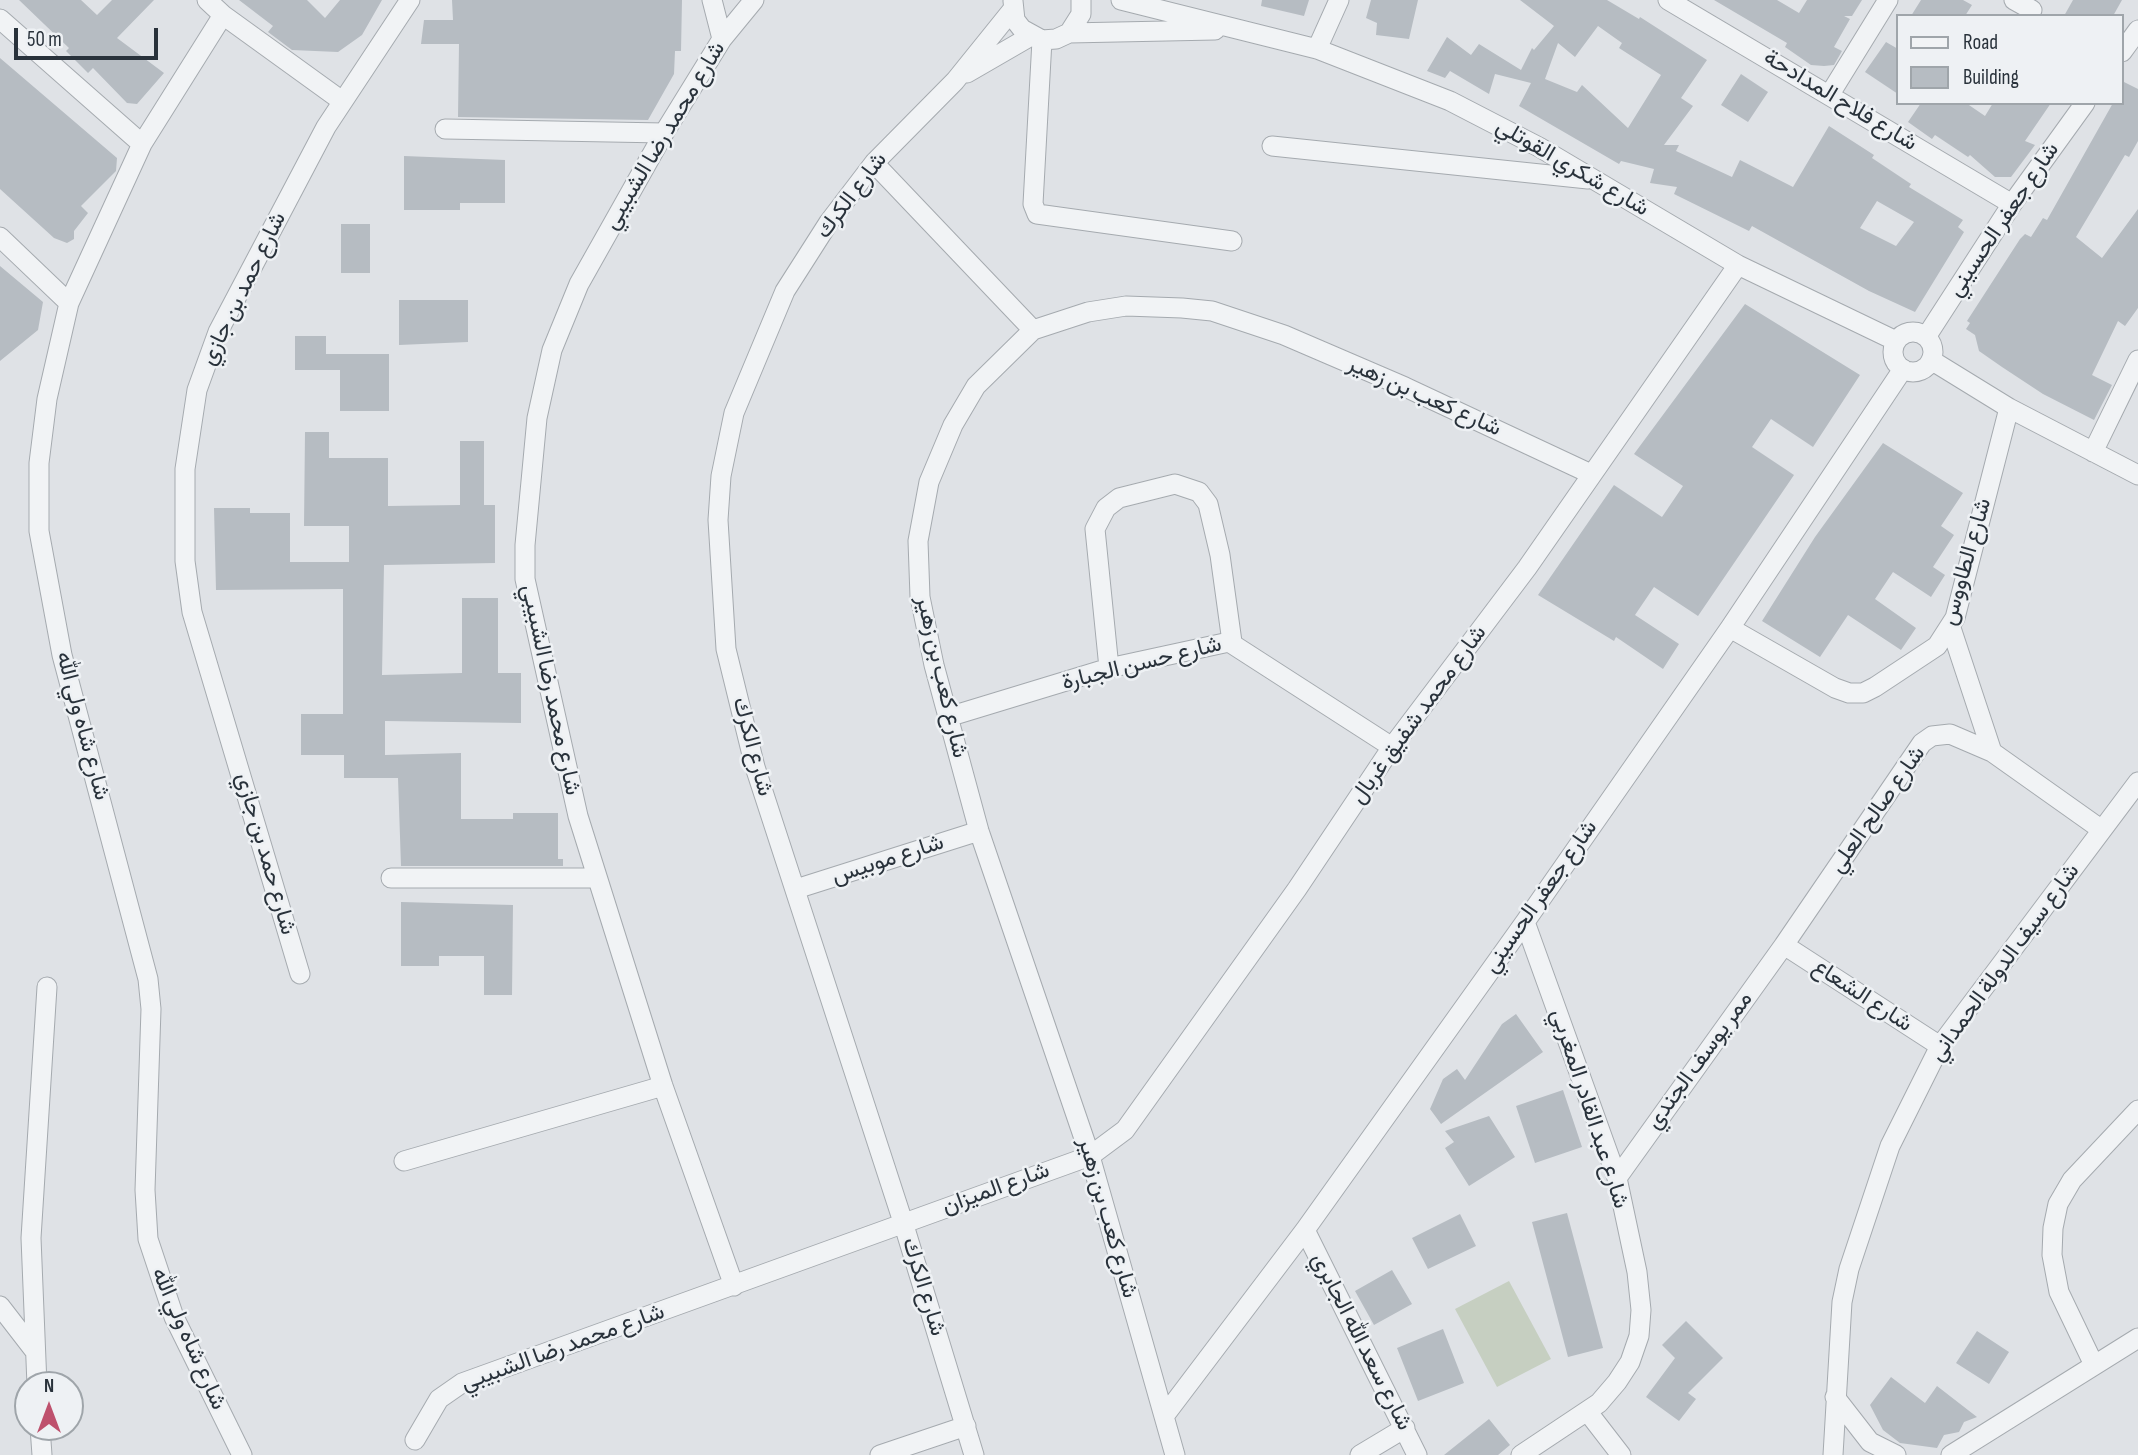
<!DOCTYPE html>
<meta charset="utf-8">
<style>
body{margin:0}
#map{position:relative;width:2138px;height:1455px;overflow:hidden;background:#dfe2e6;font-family:"Sofia Sans Condensed",sans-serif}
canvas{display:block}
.legend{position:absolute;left:1896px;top:14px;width:228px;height:91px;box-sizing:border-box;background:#eef1f4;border:2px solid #9fa5aa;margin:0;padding:9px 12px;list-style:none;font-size:21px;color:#29323b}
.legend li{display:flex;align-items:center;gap:14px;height:35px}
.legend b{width:35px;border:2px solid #9fa5aa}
.north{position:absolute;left:14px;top:1371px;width:70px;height:70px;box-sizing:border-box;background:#eef1f4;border:2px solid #9fa5aa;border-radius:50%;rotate:0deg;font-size:19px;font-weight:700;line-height:28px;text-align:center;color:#29323b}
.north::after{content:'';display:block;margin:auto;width:24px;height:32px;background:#be516d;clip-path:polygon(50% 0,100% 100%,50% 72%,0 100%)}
.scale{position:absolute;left:14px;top:28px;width:144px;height:32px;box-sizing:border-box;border:4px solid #29323b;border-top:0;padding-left:9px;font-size:21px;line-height:24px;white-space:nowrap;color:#29323b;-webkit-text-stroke:5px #eef1f4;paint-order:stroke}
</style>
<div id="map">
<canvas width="2138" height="1455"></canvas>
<ul class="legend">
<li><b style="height:9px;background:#f1f3f5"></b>Road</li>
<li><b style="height:19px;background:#b6bcc2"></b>Building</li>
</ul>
<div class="north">N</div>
<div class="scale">50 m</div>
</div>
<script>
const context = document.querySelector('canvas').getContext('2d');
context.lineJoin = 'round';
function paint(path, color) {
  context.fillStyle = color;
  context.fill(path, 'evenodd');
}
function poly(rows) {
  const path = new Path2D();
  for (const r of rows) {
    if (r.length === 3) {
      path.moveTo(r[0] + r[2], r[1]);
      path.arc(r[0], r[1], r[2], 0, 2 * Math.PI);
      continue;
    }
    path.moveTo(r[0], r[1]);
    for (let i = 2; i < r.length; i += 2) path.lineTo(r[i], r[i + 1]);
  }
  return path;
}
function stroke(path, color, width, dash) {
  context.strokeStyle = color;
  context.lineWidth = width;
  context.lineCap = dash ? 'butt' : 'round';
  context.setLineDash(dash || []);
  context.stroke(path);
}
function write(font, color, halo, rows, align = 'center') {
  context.font = font + ' "Sofia Sans Condensed",Vazirmatn,sans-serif';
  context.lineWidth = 5;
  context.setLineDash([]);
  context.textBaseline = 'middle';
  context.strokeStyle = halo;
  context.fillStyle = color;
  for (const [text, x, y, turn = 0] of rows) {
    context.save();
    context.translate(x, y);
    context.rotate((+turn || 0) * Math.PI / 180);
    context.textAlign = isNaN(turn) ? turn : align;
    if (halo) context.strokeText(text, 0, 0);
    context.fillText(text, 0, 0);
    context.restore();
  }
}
paint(poly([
 [1509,1281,1551,1359,1497,1387,1455,1309]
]), '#c6cfc1');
paint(poly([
 [19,0,81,0,97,15,112,0,154,0,117,38,164,73,137,104,127,103,93,68,88,73,66,51,69,48],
 [239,0,307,0,325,18,340,0,382,0,362,35,338,52,292,50,268,32,273,26],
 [452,0,682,0,681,51,675,51,674,74,648,120,458,117,459,44,421,44,424,20,453,20],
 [1262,0,1309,0,1304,16,1261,6],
 [1371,0,1418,0,1409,39,1376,35,1377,23,1366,18],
 [1520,0,1607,0,1639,19,1640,17,1707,60,1681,98,1693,106,1664,145,1679,145,1676,151,1732,177,1740,160,1793,187,1829,126,1874,155,1872,158,1911,184,1909,187,1963,220,1958,227,1964,232,1915,312,1869,291,1752,226,1749,231,1674,194,1677,187,1650,183,1654,169,1621,161,1619,164,1519,106,1531,83,1495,74,1489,94,1450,71,1445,78,1427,71,1447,37,1471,55,1479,44,1521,70,1532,48,1534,50,1554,26],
 [1598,26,1622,43,1619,48,1661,75,1628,128,1582,85,1577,92,1545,79,1558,43,1575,57],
 [1877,201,1914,222,1896,246,1860,228],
 [1714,0,1777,0,1799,13,1807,0,1862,0,1852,16,1844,16,1850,19,1834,47,1842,51,1834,65,1824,66,1811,65,1785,47,1787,43],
 [1921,0,1963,0,1972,5,1965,16,1911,16],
 [2073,0,2122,0,2113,16,2064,16],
 [1886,42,1898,49,1898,94,1865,72],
 [0,58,117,158,116,171,81,206,88,213,74,231,74,239,67,243,54,238,0,189],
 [1741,74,1768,92,1748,122,1721,105],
 [2122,81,2138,89,2138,141,2129,157,2125,155,2076,237,2102,258,2138,209,2138,308,2125,326,2118,321,2092,375,2112,385,2094,420,2043,394,2002,367,1979,351,1975,335,1966,329,1970,323,1967,321,2020,239,2025,234,2031,237,2043,218,2047,220,2113,103,2122,103],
 [1921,103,1966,103,1985,116,1993,103,2051,103,2025,141,2035,145,2011,177,1995,177,1970,155,1968,157,1935,135,1932,139,1908,122],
 [404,156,505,160,505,203,460,203,460,210,404,210],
 [341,224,370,224,370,273,341,273],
 [0,266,43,302,38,330,0,361],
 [399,300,468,300,468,342,399,345],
 [1745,304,1860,375,1813,447,1771,419,1752,447,1794,475,1698,616,1654,587,1635,615,1679,644,1663,669,1616,637,1614,641,1538,595,1614,485,1662,517,1683,486,1634,454],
 [295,336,326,336,326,354,389,354,389,411,340,411,340,370,295,370],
 [305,432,329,432,329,458,388,458,388,506,460,505,460,441,484,441,484,505,495,505,495,563,384,565,382,675,462,673,462,598,498,598,498,673,521,673,521,723,385,721,385,755,461,753,461,819,513,819,513,813,558,813,558,859,563,859,563,866,401,866,398,778,344,778,344,755,301,755,301,714,343,714,343,589,216,590,214,508,250,508,250,513,290,513,290,562,349,562,349,526,304,526],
 [1883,443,1963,493,1941,526,1954,535,1933,567,1945,575,1931,597,1893,572,1875,599,1916,628,1901,650,1848,615,1820,657,1762,621,1815,537],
 [401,902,513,905,512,995,484,995,484,956,439,956,439,966,401,966],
 [1516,1014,1543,1052,1441,1124,1430,1109,1443,1079,1457,1069,1465,1080,1502,1024],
 [1563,1090,1582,1147,1535,1163,1516,1106],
 [1489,1116,1515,1157,1469,1186,1445,1148,1454,1142,1445,1131],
 [1567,1213,1603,1348,1568,1357,1532,1222],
 [1460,1214,1476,1246,1428,1269,1412,1238],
 [1392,1270,1412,1304,1374,1325,1355,1291],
 [1686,1321,1723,1358,1688,1393,1696,1399,1679,1421,1646,1397,1675,1358,1662,1345],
 [1443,1329,1464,1383,1418,1401,1397,1348],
 [1977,1331,2009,1352,1989,1384,1956,1363],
 [1891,1377,1925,1403,1937,1386,1977,1417,1964,1422,1959,1432,1944,1435,1937,1448,1900,1443,1883,1430,1870,1405],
 [1489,1419,1510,1445,1498,1455,1444,1455]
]), '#b6bcc2');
const minor = poly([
 [207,0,223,15,342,101],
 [712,0,722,39],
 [1121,0,1317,49,1450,101,1539,147,1738,265,1896,341],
 [1668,0,2012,204],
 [2014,0,2032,10],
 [1013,1,1015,20,1022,29,1042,40,1056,39,1069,33,1081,14,1081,0],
 [223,15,142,144,69,303,47,399,39,463,39,531,62,655,148,979,151,1009,145,1190,148,1239,174,1317,242,1455],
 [0,19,142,144],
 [1069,33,1215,30],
 [1042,40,1033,204,1037,214,1232,241],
 [1317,49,1339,0],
 [2122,52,2138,30],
 [967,73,1031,36],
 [1830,94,1888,0],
 [445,129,664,133],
 [1272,146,1588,179],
 [874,163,1033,330],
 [0,237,69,303],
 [1913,352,20],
 [1926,337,2012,204,2085,103],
 [1931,360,2009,408,2138,475],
 [2093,452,2138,360],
 [1730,628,1835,688,1849,693,1863,693,1875,687,1937,646,1955,618,2009,408],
 [1951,628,1992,752],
 [1109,668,1095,529,1106,508,1119,498,1175,484,1199,492,1208,504,1220,555,1232,642],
 [948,717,1109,668,1229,642,1392,747],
 [391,878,597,878],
 [796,889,979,831],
 [1784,945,1940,1046],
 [300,974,192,612,185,561,185,469,197,390,218,332,326,127,410,0],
 [404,1161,663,1086],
 [1617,1178,1784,945,1922,743,1932,736,1950,734,1992,752,2102,830],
 [1305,1230,1417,1455],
 [734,1286,663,1086,578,816,525,579,525,545,537,418,552,350,579,284,664,133,722,39,754,0],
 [0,1306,34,1350],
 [2094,1365,2059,1292,2052,1255,2053,1228,2058,1204,2072,1180,2138,1110],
 [37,1385,31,1238,47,987],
 [1835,1397,1870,1442,1896,1455],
 [1587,1411,1621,1455],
 [1165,1415,1305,1230,1525,922,1730,628,1903,369],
 [40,1427,42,1455],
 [415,1440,439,1399,462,1383,1090,1156,1125,1130,1297,889,1392,747,1527,568,1738,265],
 [880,1455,966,1426],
 [974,1455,903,1222,755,767,726,649,718,520,721,476,734,413,785,291,829,222,874,163,955,81,1013,9],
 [1175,1455,1090,1156,979,831,934,665,920,597,918,541,929,482,953,425,976,386,1033,330,1088,312,1126,306,1182,308,1212,311,1284,335,1405,387,1591,474],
 [1360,1455,1405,1428],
 [1521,1455,1599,1403,1617,1382,1630,1362,1639,1336,1641,1310,1637,1272,1617,1178,1525,922],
 [1833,1455,1842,1302,1849,1269,1890,1146,1940,1046,2138,782],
 [1951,1455,2138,1338]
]);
stroke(minor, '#a5aaaf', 21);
stroke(minor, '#f1f3f5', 19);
write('23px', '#29323b', '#eef1f4', [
 ["شارع فلاح المدادحة",1840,101,31],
 ["شارع محمد رضا الشبيبي",665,136,-59],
 ["شارع شكري القوتلي",1572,168,30],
 ["شارع الكرك",852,196,-53],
 ["شارع جعفر الحسيني",2004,220,-56],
 ["شارع حمد بن جازي",244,289,-64],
 ["شارع كعب بن زهير",1424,397,24],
 ["شارع الطاووس",1967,562,-74],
 ["شارع حسن الجبارة",1142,664,-14],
 ["شارع كعب بن زهير",941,677,77],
 ["شارع محمد رضا الشبيبي",550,690,78],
 ["شارع محمد شفيق غربال",1419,715,-54],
 ["شارع شاه ولي الله",82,726,75],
 ["شارع الكرك",752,747,75],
 ["شارع صالح العلي",1878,810,-55],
 ["شارع حمد بن جازي",265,854,74],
 ["شارع موبيس",888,860,-18],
 ["شارع جعفر الحسيني",1541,897,-55],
 ["شارع سيف الدولة الحمداني",2005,963,-54],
 ["شارع الشعاع",1862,996,33],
 ["ممر يوسف الجندي",1700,1061,-54],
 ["شارع عبد القادر المغربي",1589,1109,72],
 ["شارع الميزان",996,1189,-20],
 ["شارع كعب بن زهير",1107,1218,74],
 ["شارع الكرك",923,1287,73],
 ["شارع شاه ولي الله",188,1339,66],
 ["شارع سعد الله الجابري",1361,1342,63],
 ["شارع محمد رضا الشبيبي",563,1348,-20]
]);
</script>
